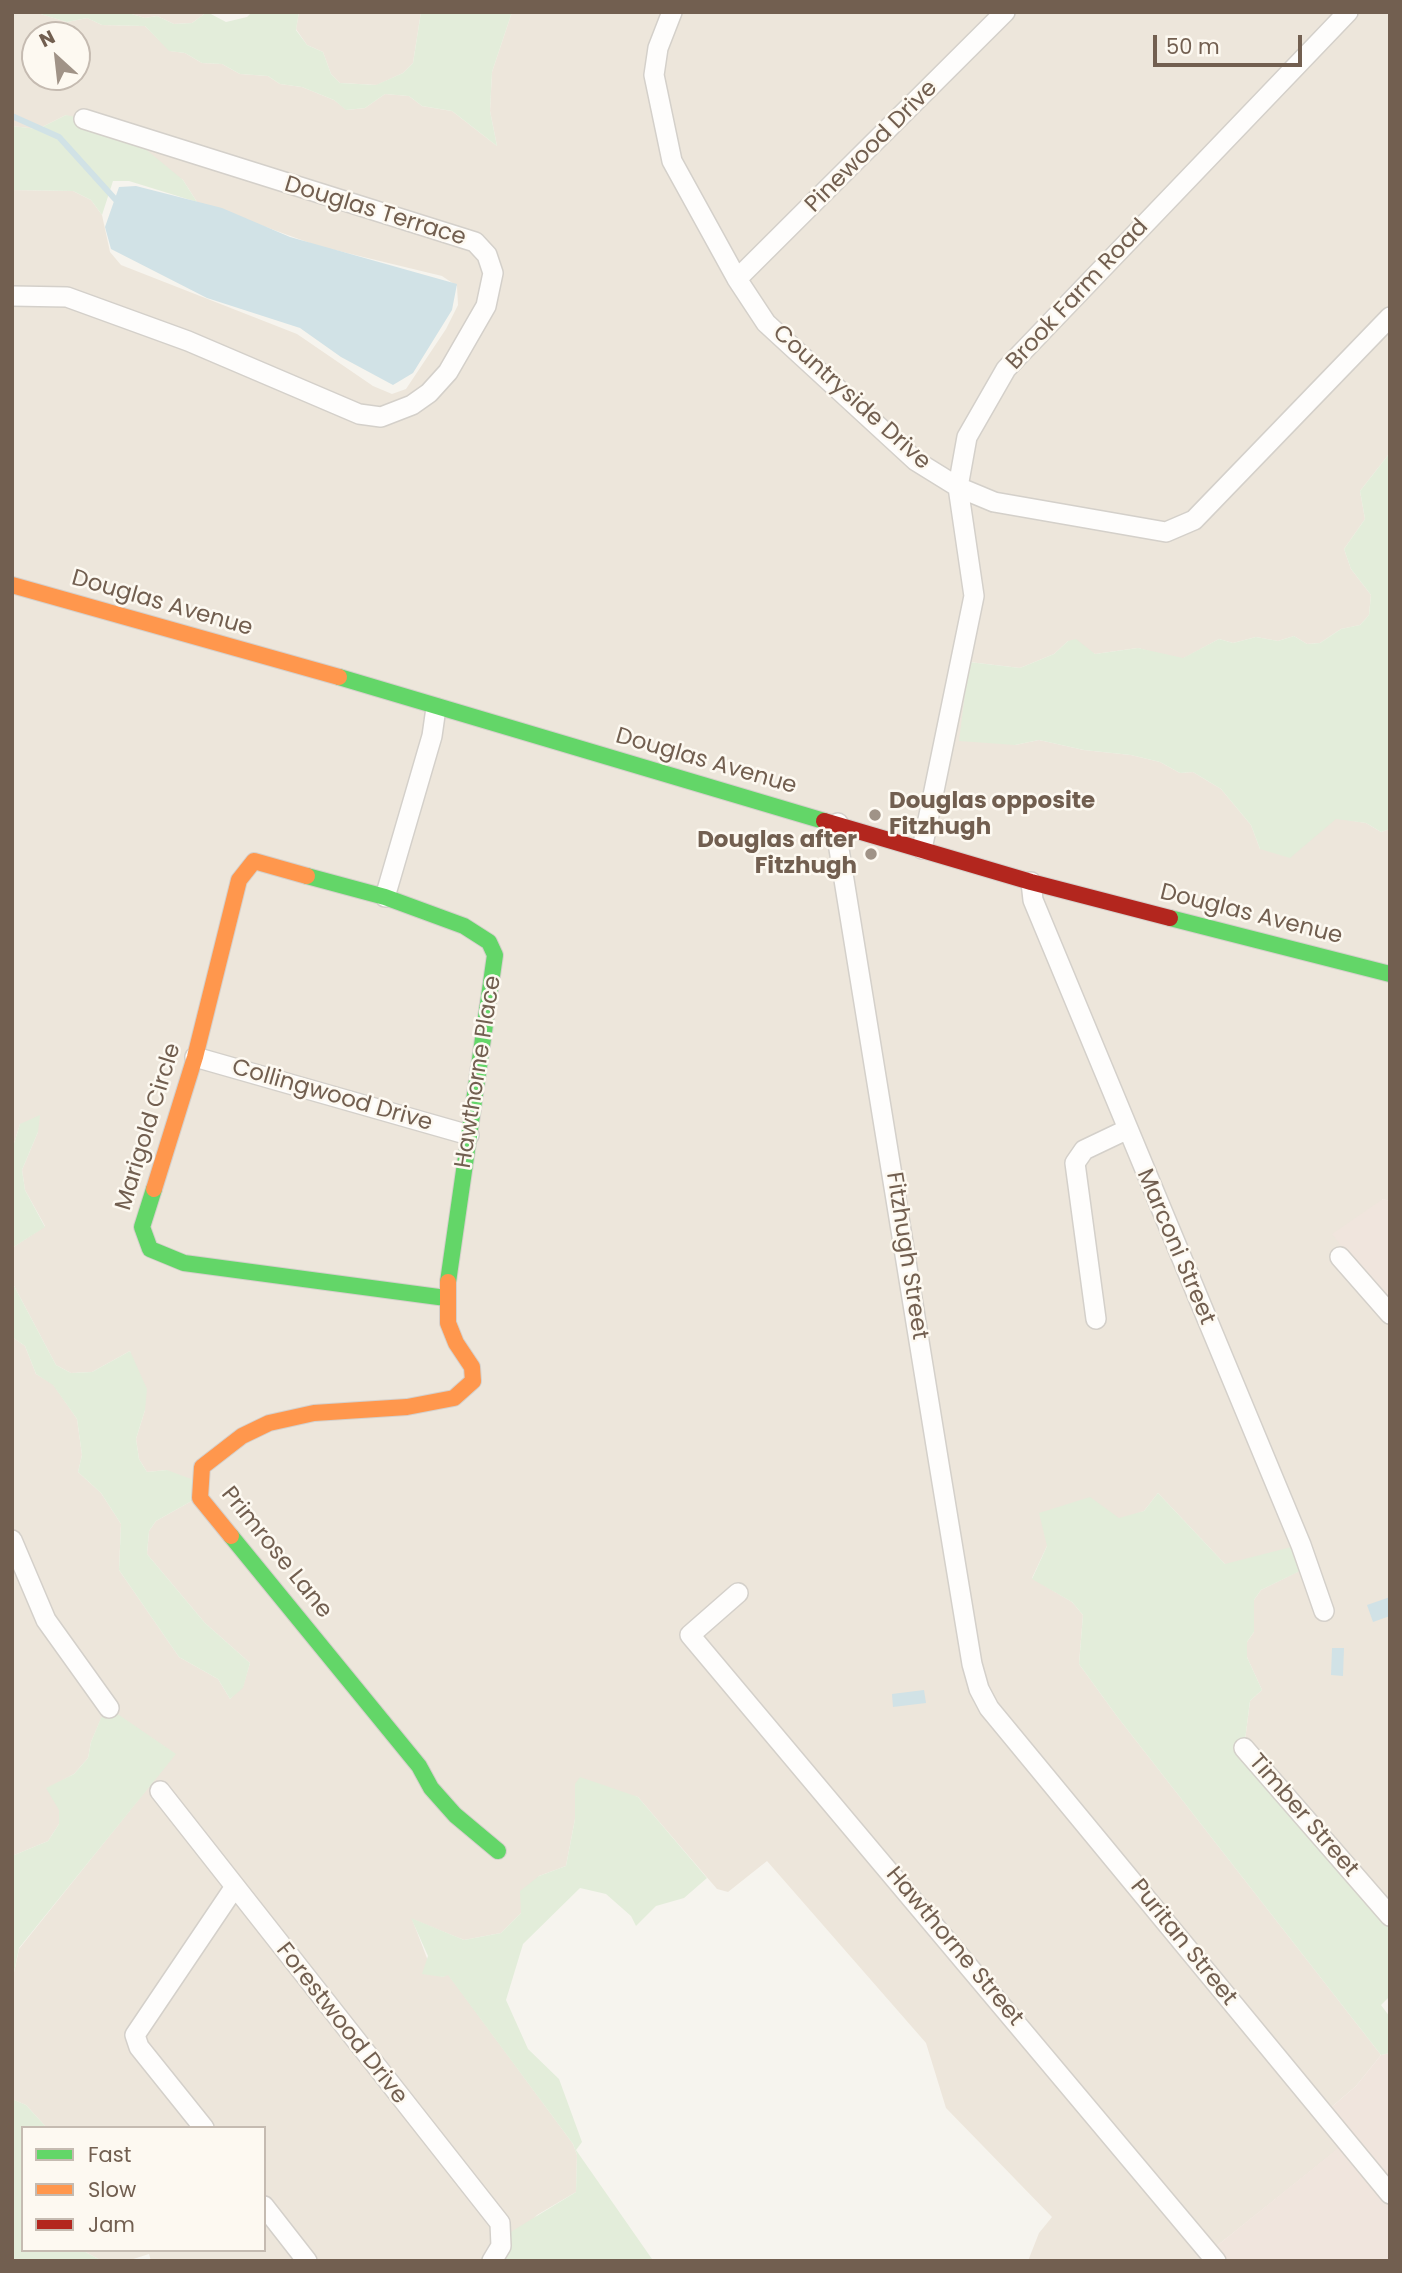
<!DOCTYPE html>
<style>
body{margin:0}
#map{position:relative;width:1402px;height:2273px;overflow:hidden;background:#f6f4ee;font-family:Poppins,sans-serif}
canvas{display:block}
.frame{position:absolute;inset:0;border:14px solid #725f50;pointer-events:none}
.legend{position:absolute;left:21px;top:2126px;width:245px;height:126px;box-sizing:border-box;background:#fdf9f1;border:2px solid #c5bbb1;margin:0;padding:9px 12px;list-style:none;font-size:21px;color:#725f50}
.legend li{display:flex;align-items:center;gap:14px;height:35px}
.legend b{width:35px;border:2px solid #c5bbb1}
.north{position:absolute;left:21px;top:21px;width:70px;height:70px;box-sizing:border-box;background:#fdf9f1;border:2px solid #c5bbb1;border-radius:50%;rotate:333deg;font-size:19px;font-weight:700;line-height:28px;text-align:center;color:#725f50}
.north::after{content:'';display:block;margin:auto;width:24px;height:32px;background:#a09387;clip-path:polygon(50% 0,100% 100%,50% 72%,0 100%)}
.scale{position:absolute;left:1153px;top:35px;width:149px;height:32px;box-sizing:border-box;border:4px solid #725f50;border-top:0;padding-left:9px;font-size:21px;line-height:24px;white-space:nowrap;color:#725f50;-webkit-text-stroke:5px #fdf9f1;paint-order:stroke}
</style>
<div id="map">
<canvas width="1402" height="2273"></canvas>
<div class="frame"></div>
<ul class="legend">
<li><b style="height:9px;background:#63d668"></b>Fast</li>
<li><b style="height:9px;background:#ff974d"></b>Slow</li>
<li><b style="height:9px;background:#b3261e"></b>Jam</li>
</ul>
<div class="north">N</div>
<div class="scale">50 m</div>
</div>
<script>
const context = document.querySelector('canvas').getContext('2d');
context.lineJoin = 'round';
function paint(path, color) {
  context.fillStyle = color;
  context.fill(path, 'evenodd');
}
function poly(rows) {
  const path = new Path2D();
  for (const r of rows) {
    path.moveTo(r[0], r[1]);
    for (let i = 2; i < r.length; i += 2) path.lineTo(r[i], r[i + 1]);
  }
  return path;
}
function stroke(path, color, width, dash) {
  context.strokeStyle = color;
  context.lineWidth = width;
  context.lineCap = dash ? 'butt' : 'round';
  context.setLineDash(dash || []);
  context.stroke(path);
}
function write(font, color, halo, rows, align = 'center') {
  context.font = font + ' Poppins,sans-serif';
  context.lineWidth = 5;
  context.setLineDash([]);
  context.textBaseline = 'middle';
  context.strokeStyle = halo;
  context.fillStyle = color;
  for (const [text, x, y, turn = 0] of rows) {
    context.save();
    context.translate(x, y);
    context.rotate((+turn || 0) * Math.PI / 180);
    context.textAlign = isNaN(turn) ? turn : align;
    if (halo) context.strokeText(text, 0, 0);
    context.fillText(text, 0, 0);
    context.restore();
  }
}
paint(poly([
 [12,12,34,12,67,22,87,18,102,25,145,26,170,51,185,53,202,63,222,64,240,74,268,76,280,84,302,87,334,100,347,110,365,108,385,94,409,96,422,106,452,111,497,146,490,111,492,72,512,12,1390,12,1389,454,1360,491,1365,519,1344,549,1351,569,1371,595,1369,615,1360,625,1341,629,1320,643,1307,644,1294,636,1278,641,1256,637,1233,643,1219,639,1184,658,1173,658,1138,648,1095,654,1068,641,1054,654,1020,668,969,662,1015,745,1039,740,1084,750,1131,755,1160,762,1180,773,1193,772,1221,789,1251,825,1260,849,1336,818,1366,823,1381,832,1390,829,1390,1201,1382,1199,1390,1308,1390,1919,1244,1748,1250,1701,1262,1690,1247,1657,1247,1642,1254,1632,1254,1600,1261,1590,1307,1567,1225,1564,1158,1493,1144,1511,1047,1546,1032,1578,1072,1602,1083,1615,1079,1664,1116,1715,1381,2055,1356,2086,1321,2116,1343,2145,1198,2261,1028,2261,1039,2233,1052,2217,946,2108,926,2043,767,1861,728,1892,717,1889,638,1797,575,1784,575,1819,566,1866,539,1876,521,1913,501,1933,464,1940,412,1919,433,1974,443,1977,448,1974,573,2144,577,2155,576,2192,537,2215,497,2261,151,2261,149,2254,127,2261,102,2261,82,2250,264,2250,264,2128,47,2128,26,2105,12,2099,12,1982,19,1949,175,1754,106,1707,91,1742,88,1758,74,1774,63,1780,59,1824,48,1841,12,1856,12,1337,25,1346,36,1374,53,1384,77,1419,82,1455,78,1472,101,1493,121,1524,119,1570,179,1657,218,1679,230,1699,243,1686,250,1663,205,1623,147,1554,149,1531,156,1521,197,1498,167,1470,147,1472,139,1459,136,1439,145,1410,130,1351,92,1372,71,1373,56,1365,12,1282,12,1248,45,1226,25,1190,22,1170,38,1132,20,1124,12,1150,12,190,73,191,91,200,102,215,110,252,121,265,297,334,373,386,392,394,406,389,446,329,458,305,457,286,442,276,318,246,197,202,183,180,66,115,38,129,12,126],
 [35,35,77,35,77,77,35,77],
 [125,12,207,12,192,23,174,24,157,16,145,18],
 [299,12,421,12,413,63,403,73,377,85,340,83,331,74,323,52,307,45,296,29]
]), '#ede6db');
paint(poly([
 [1383,1199,1390,1201,1390,1308,1332,1234],
 [1390,2053,1390,2261,1198,2261,1342,2145,1321,2116,1356,2086,1381,2055]
]), '#f0e5dd');
paint(poly([
 [34,12,125,12,145,18,157,16,174,24,192,23,207,12,226,22,247,17,252,12,299,12,296,30,307,45,323,52,331,74,340,83,376,85,403,73,413,63,421,12,512,12,492,72,490,111,497,146,452,111,422,106,409,96,385,94,365,108,346,110,334,100,302,87,280,84,268,76,240,74,222,64,202,63,185,53,169,51,145,26,102,25,87,18,67,22],
 [66,115,84,119,143,147,183,180,197,202,129,181,113,181,102,215,91,200,73,191,12,190,12,126,38,129],
 [1388,428,1390,429,1390,829,1381,832,1366,823,1336,819,1290,858,1260,849,1251,825,1221,789,1193,772,1180,773,1160,762,1131,755,1084,750,1039,740,1015,745,959,741,969,662,1020,668,1054,654,1068,641,1076,639,1095,654,1138,648,1183,658,1219,639,1233,643,1256,637,1278,641,1294,636,1307,644,1320,643,1341,629,1360,625,1369,615,1371,595,1351,569,1344,549,1365,519,1360,491,1389,454],
 [40,1115,38,1132,22,1170,25,1190,45,1227,12,1248,12,1150,20,1124],
 [12,1282,56,1365,71,1373,92,1372,130,1351,147,1389,145,1410,136,1439,139,1459,147,1472,167,1470,199,1482,197,1498,156,1521,149,1531,147,1554,205,1623,250,1663,243,1688,230,1699,218,1679,179,1657,119,1570,121,1524,101,1493,78,1472,82,1455,77,1419,53,1385,36,1374,25,1346,12,1337],
 [1158,1493,1225,1564,1299,1545,1308,1567,1261,1590,1254,1600,1254,1632,1247,1642,1247,1657,1262,1690,1250,1701,1244,1748,1390,1921,1390,1996,1381,2005,1390,2017,1390,2053,1381,2055,1116,1715,1079,1664,1083,1615,1072,1602,1032,1579,1047,1546,1039,1513,1090,1497,1119,1518,1144,1511],
 [106,1706,176,1754,19,1948,12,1982,12,1856,48,1841,59,1824,59,1810,46,1788,74,1774,88,1758,91,1742],
 [580,1777,638,1797,707,1878,684,1898,656,1906,636,1926,631,1916,606,1894,580,1888,523,1944,506,2000,528,2049,559,2079,582,2142,576,2150,652,2259,497,2261,509,2233,576,2192,577,2155,573,2144,448,1975,443,1977,422,1974,428,1956,411,1918,464,1940,501,1933,521,1913,520,1891,539,1876,566,1866,575,1819,575,1784],
 [12,2099,26,2105,47,2128,23,2128,23,2250,82,2250,102,2261,12,2261]
]), '#e3edda');
paint(poly([
 [136,186,222,208,290,237,457,284,452,310,413,373,393,385,341,357,300,328,207,298,111,249,105,227,119,187],
 [1390,1597,1390,1616,1373,1622,1367,1605],
 [1332,1648,1344,1648,1343,1676,1331,1675],
 [924,1690,926,1703,893,1707,892,1694]
]), '#d1e2e6');
stroke(poly([
 [12,116,59,137,115,199]
]), '#d1e2e6', 6);
const street = poly([
 [672,12,658,48,654,75,672,161,737,279,766,323,916,461,958,487,994,502,1166,532,1194,520,1390,317],
 [737,279,1005,12],
 [12,296,67,297,188,341,359,414,381,417,412,405,429,393,448,372,486,306,493,273,487,255,475,242,84,119],
 [838,823,839,849,940,1470,972,1664,979,1689,989,1708,1390,2194],
 [922,849,974,596,958,487,967,437,1006,369,1348,12],
 [1031,882,1033,900,1301,1545,1324,1611],
 [385,897,432,736,436,708],
 [195,1057,469,1135],
 [1340,1257,1390,1314],
 [1096,1319,1075,1163,1084,1150,1126,1130],
 [12,1540,46,1620,109,1708],
 [738,1593,690,1635,1216,2261],
 [1244,1748,1390,1916],
 [160,1791,500,2223,501,2246,492,2261],
 [204,2128,139,2047,135,2035,234,1888],
 [264,2206,307,2261]
]);
const fast = poly([
 [339,677,824,821],
 [307,876,385,897,464,926,489,942,495,955,448,1282],
 [1170,918,1390,974],
 [154,1189,142,1227,150,1249,184,1263,446,1298],
 [231,1536,419,1766,431,1788,455,1815,498,1851]
]);
const slow = poly([
 [12,585,339,677],
 [154,1189,195,1057,239,880,254,861,307,876],
 [231,1536,200,1498,202,1467,242,1436,269,1423,314,1413,407,1407,454,1398,473,1381,472,1367,456,1343,448,1323,448,1282]
]);
const jam = poly([
 [824,821,1031,882,1170,918]
]);
stroke(street, '#d4d0ca', 22);
stroke(fast, '#d5d0cb', 18);
stroke(slow, '#d5d0cb', 18);
stroke(jam, '#d5d0cb', 18);
stroke(street, '#fefdfc', 19);
stroke(fast, '#63d668', 16);
stroke(slow, '#ff974d', 16);
stroke(jam, '#b3261e', 16);
for (const [x, y, r, color] of [
 [875,815,7,"#a09387"],
 [871,854,7,"#a09387"]
]) {
  const dot = new Path2D();
  dot.arc(x, y, r, 0, 2 * Math.PI);
  context.fillStyle = color;
  context.fill(dot);
  stroke(dot, '#fdf9f1', 2.5);
}
write('23px', '#725f50', '#fdf9f1', [
 ["Pinewood Drive",872,147,-45],
 ["Douglas Terrace",375,212,17],
 ["Brook Farm Road",1078,295,-47],
 ["Countryside Drive",851,398,42],
 ["Douglas Avenue",162,604,16],
 ["Douglas Avenue",706,762,16],
 ["Douglas Avenue",1251,915,14],
 ["Hawthorne Place",479,1072,-81],
 ["Collingwood Drive",332,1096,16],
 ["Marigold Circle",149,1127,-73],
 ["Marconi Street",1175,1247,67],
 ["Fitzhugh Street",906,1256,81],
 ["Primrose Lane",276,1553,51],
 ["Timber Street",1303,1816,49],
 ["Puritan Street",1183,1943,51],
 ["Hawthorne Street",954,1947,50],
 ["Forestwood Drive",341,2024,52]
]);
write('bold 23px', '#725f50', '#fdf9f1', [
 ["Douglas opposite",889,802],
 ["Fitzhugh",889,828],
 ["Douglas after",857,841,"right"],
 ["Fitzhugh",857,867,"right"]
], 'left');
</script>
